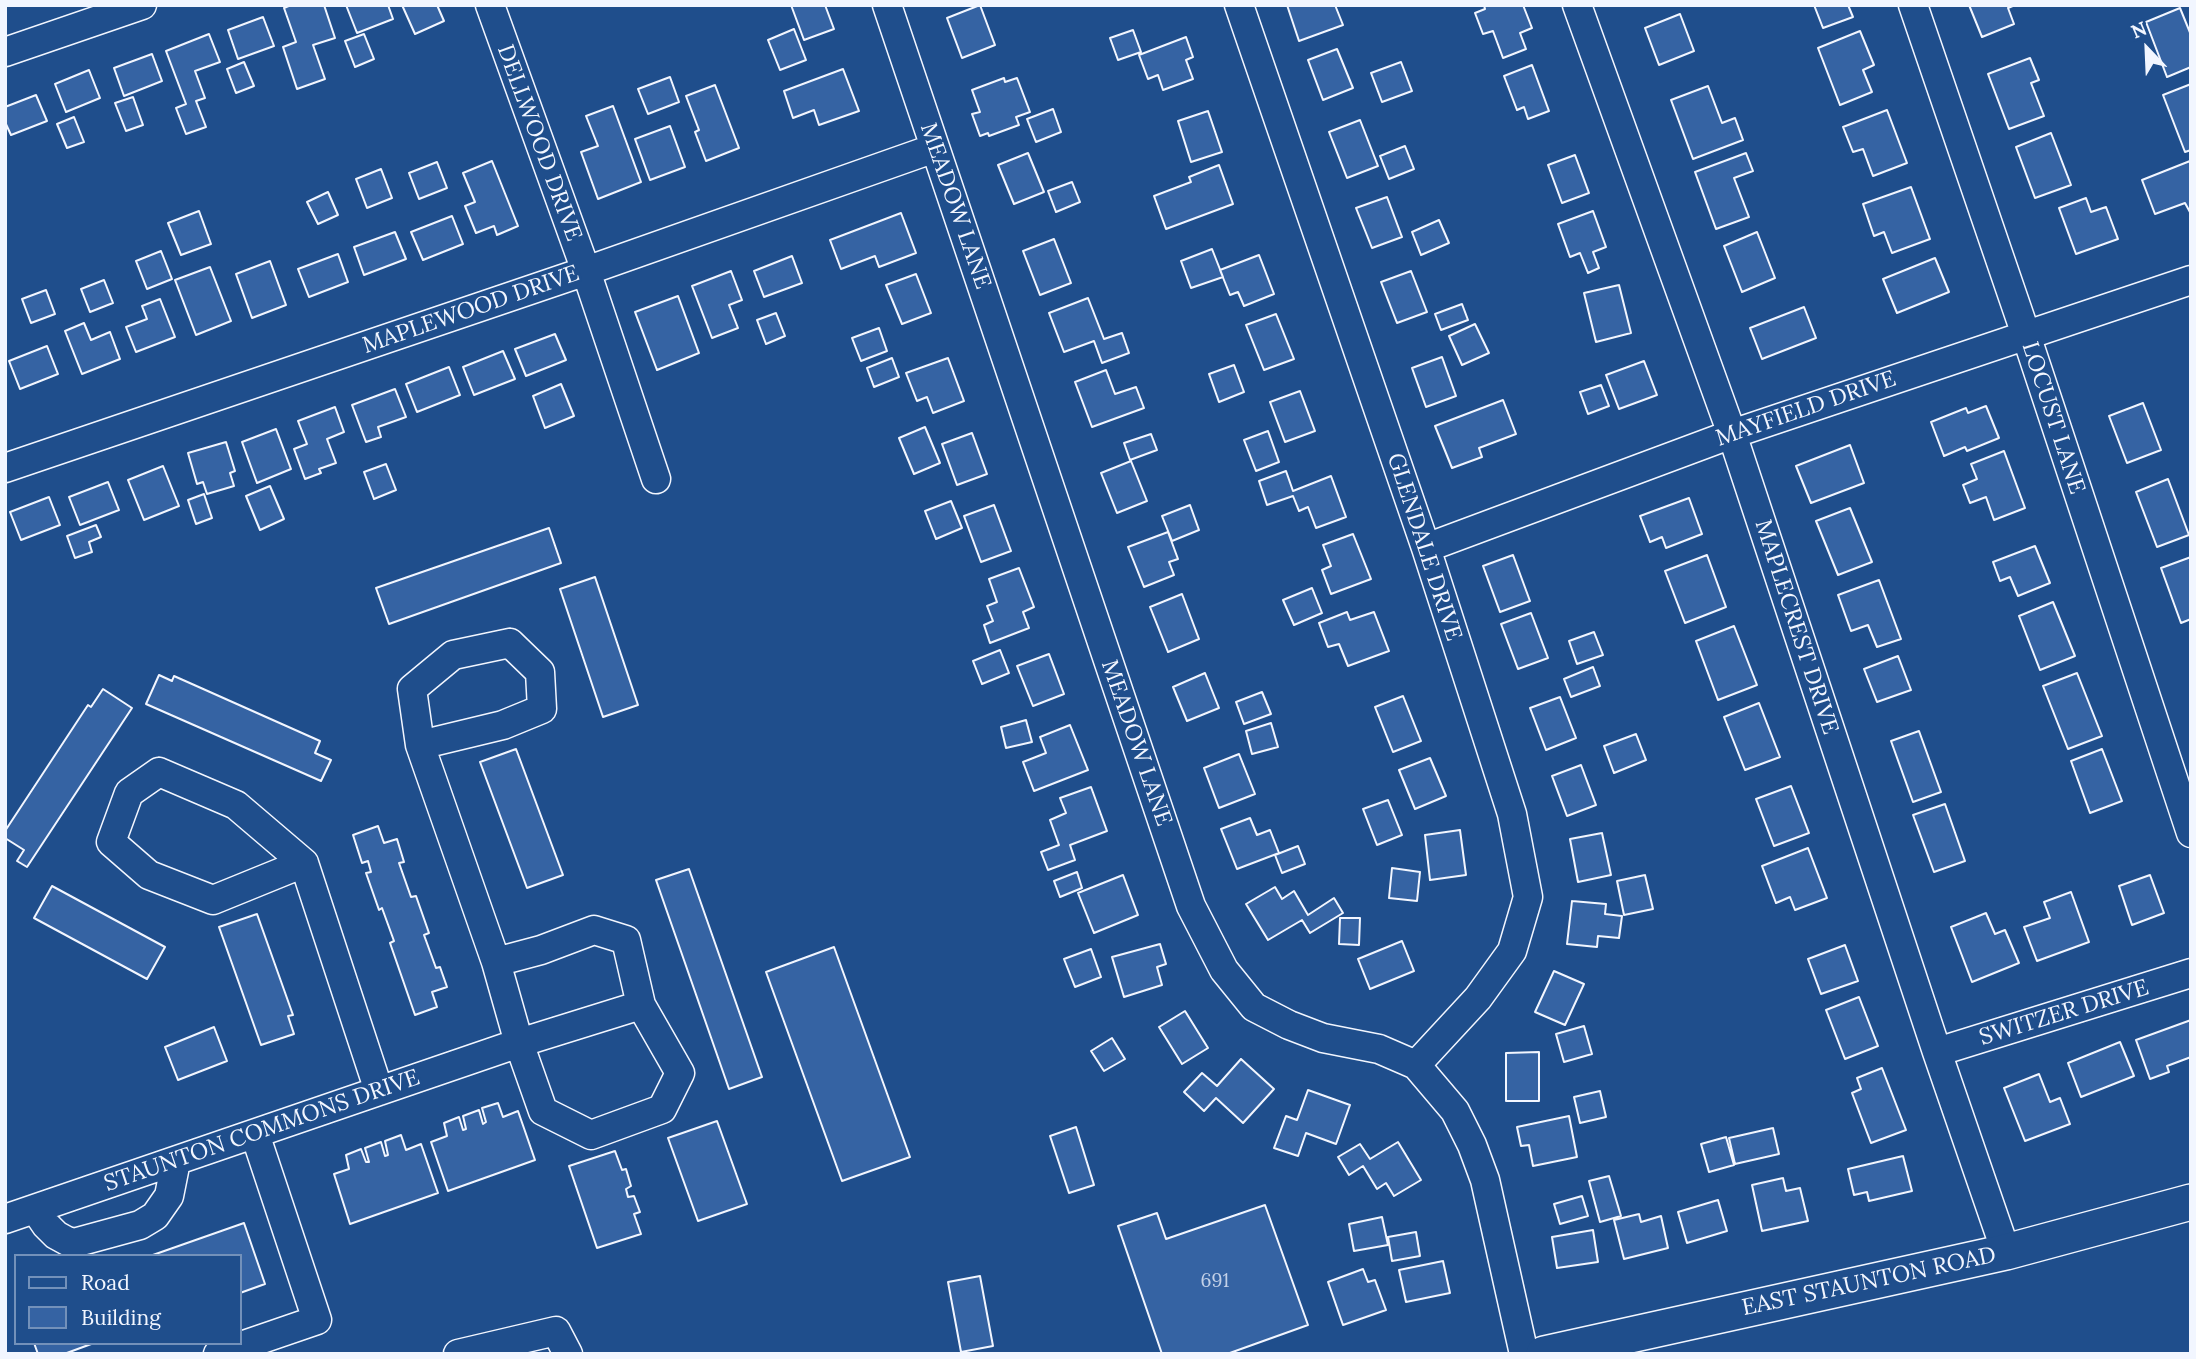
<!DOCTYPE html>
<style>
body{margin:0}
#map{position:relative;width:2196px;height:1359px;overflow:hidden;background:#1f4e8c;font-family:Lora,serif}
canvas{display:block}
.frame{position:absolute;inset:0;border:7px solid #f2f6ff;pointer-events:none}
.legend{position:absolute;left:14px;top:1254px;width:228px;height:91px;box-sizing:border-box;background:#1f4e8c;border:2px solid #7391ba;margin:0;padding:9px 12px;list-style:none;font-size:21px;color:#f2f6ff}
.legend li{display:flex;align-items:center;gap:14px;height:35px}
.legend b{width:35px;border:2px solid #7391ba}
.north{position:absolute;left:2112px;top:14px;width:70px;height:70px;-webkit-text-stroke:5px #1f4e8c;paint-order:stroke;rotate:337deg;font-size:19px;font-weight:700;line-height:28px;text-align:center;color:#f2f6ff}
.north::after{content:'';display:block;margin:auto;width:24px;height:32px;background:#f2f6ff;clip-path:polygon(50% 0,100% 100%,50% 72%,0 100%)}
</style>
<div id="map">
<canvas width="2196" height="1359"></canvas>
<div class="frame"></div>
<ul class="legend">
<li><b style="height:9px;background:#1f4e8c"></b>Road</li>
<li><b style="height:19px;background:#3563a3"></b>Building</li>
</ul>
<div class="north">N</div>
</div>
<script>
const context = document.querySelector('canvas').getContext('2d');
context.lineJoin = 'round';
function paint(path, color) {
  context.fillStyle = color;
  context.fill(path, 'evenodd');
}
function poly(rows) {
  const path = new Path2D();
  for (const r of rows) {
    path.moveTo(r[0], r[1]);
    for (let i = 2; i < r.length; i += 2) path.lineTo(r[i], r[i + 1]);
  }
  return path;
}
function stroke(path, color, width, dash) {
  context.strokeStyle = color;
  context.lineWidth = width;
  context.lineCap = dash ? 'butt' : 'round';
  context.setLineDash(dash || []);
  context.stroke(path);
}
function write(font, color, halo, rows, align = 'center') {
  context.font = font + ' Lora,serif';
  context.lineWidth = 5;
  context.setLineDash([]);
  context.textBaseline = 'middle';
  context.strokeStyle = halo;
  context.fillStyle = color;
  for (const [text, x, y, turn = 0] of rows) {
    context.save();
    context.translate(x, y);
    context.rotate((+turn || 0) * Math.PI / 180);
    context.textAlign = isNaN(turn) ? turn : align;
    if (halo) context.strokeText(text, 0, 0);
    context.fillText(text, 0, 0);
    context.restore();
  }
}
const building = poly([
 [291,5,324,5,335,38,313,45,325,79,297,89,283,47,296,42,284,8,291,5],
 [346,5,388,5,393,19,357,33,346,5],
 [402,5,437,5,444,21,415,34,402,5],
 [791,5,825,5,834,29,804,40,791,5],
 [980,5,995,45,962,58,947,18,980,5],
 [1287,5,1335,5,1343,25,1299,41,1287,5],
 [1484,5,1523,5,1532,28,1520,33,1526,49,1503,58,1493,31,1483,34,1475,13,1485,9,1484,5],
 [1814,5,1848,5,1853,17,1823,28,1814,5],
 [1969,5,2015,5,2008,8,2014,24,1982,37,1969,5],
 [2180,8,2191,35,2191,67,2167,77,2146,22,2180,8],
 [1680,14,1694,51,1659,65,1645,28,1680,14],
 [263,17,274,46,238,59,228,30,263,17],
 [794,29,806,60,780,70,768,40,794,29],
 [1133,30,1141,52,1118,60,1110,38,1133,30],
 [1860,31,1874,65,1863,70,1872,92,1840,105,1818,48,1860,31],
 [209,34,220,62,195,71,205,98,196,101,206,127,186,134,176,108,186,104,166,51,209,34],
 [364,34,374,59,355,67,345,41,364,34],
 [1186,37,1193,57,1186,60,1193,79,1163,90,1158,75,1148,79,1139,55,1186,37],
 [1337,49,1353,88,1323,100,1308,60,1337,49],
 [152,54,162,81,124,96,114,68,152,54],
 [2030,58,2039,80,2031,83,2044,116,2009,129,1988,74,2030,58],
 [244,62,254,86,236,93,227,69,244,62],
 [1401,62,1412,91,1382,102,1371,73,1401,62],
 [1532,65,1549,111,1528,119,1524,107,1517,110,1504,76,1532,65],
 [843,69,859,111,819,125,814,110,793,118,784,91,843,69],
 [89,70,100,98,66,112,55,84,89,70],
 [670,77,679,102,648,114,638,89,670,77],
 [1004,78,1005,82,1017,78,1030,112,1016,117,1019,125,989,136,988,133,980,136,972,114,980,112,972,90,1004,78],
 [2191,84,2191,150,2185,152,2163,95,2191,84],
 [715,85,739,148,706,161,695,132,699,130,686,96,715,85],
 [1708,86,1722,123,1735,118,1743,140,1693,159,1671,100,1708,86],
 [36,95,47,121,11,135,5,122,5,107,36,95],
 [133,97,143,125,126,131,115,103,133,97],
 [613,106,641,182,598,199,581,152,598,146,586,116,613,106],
 [1053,109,1061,132,1036,142,1027,119,1053,109],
 [1887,110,1907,163,1873,176,1863,149,1853,152,1843,127,1887,110],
 [1208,111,1222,152,1191,162,1178,121,1208,111],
 [74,117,84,142,67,148,57,124,74,117],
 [1360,120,1378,166,1347,178,1329,132,1360,120],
 [670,126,685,167,650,180,635,139,670,126],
 [2051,133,2071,185,2035,198,2016,147,2051,133],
 [1405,146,1414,169,1389,179,1380,156,1405,146],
 [1028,153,1044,192,1014,204,998,165,1028,153],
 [1746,153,1753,171,1734,178,1749,217,1716,229,1695,172,1746,153],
 [1575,155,1589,193,1562,203,1548,165,1575,155],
 [492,161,518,226,497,235,494,226,476,233,465,206,475,202,463,173,492,161],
 [2190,161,2191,214,2185,203,2155,214,2142,180,2190,161],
 [437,162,447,188,419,199,409,173,437,162],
 [1219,165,1233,204,1166,229,1154,196,1191,182,1189,177,1219,165],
 [381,169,392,198,367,208,356,179,381,169],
 [1072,182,1080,202,1056,212,1048,191,1072,182],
 [1911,187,1930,239,1892,253,1884,232,1874,236,1863,204,1911,187],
 [328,192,338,215,318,224,307,202,328,192],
 [1387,197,1402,237,1372,248,1356,208,1387,197],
 [2086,198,2091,212,2106,207,2118,239,2076,254,2059,208,2086,198],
 [199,211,211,244,181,255,168,223,199,211],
 [1593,211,1606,247,1593,252,1599,268,1588,273,1580,253,1570,257,1558,224,1593,211],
 [901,213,916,253,879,267,875,256,841,269,830,240,901,213],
 [452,216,463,244,423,260,411,232,452,216],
 [1439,220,1449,243,1421,255,1412,232,1439,220],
 [395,232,406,259,364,275,354,247,395,232],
 [1757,232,1775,278,1742,292,1724,246,1757,232],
 [1054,239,1071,283,1040,295,1023,251,1054,239],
 [1212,249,1223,277,1191,288,1181,261,1212,249],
 [161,251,172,279,147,289,136,261,161,251],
 [338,254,348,282,309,297,298,269,338,254],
 [1259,255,1274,294,1244,306,1238,292,1230,295,1220,270,1259,255],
 [792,256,802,283,764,297,754,271,792,256],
 [1935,258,1949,292,1897,313,1883,279,1935,258],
 [270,261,286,305,252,318,236,274,270,261],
 [210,267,231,321,196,335,175,280,210,267],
 [731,271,742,300,729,305,738,328,712,338,692,286,731,271],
 [1411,271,1427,312,1397,323,1381,282,1411,271],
 [916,274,931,313,902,324,886,285,916,274],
 [104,280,113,303,90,312,81,289,104,280],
 [1619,285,1631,333,1596,342,1584,293,1619,285],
 [46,290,55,314,31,323,22,299,46,290],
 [678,296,699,353,657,370,635,312,678,296],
 [1088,298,1104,339,1122,333,1129,353,1102,363,1094,341,1064,352,1049,313,1088,298],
 [160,299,175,337,136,352,126,327,147,319,142,306,160,299],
 [1462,304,1468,320,1441,330,1435,314,1462,304],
 [1804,307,1816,338,1762,359,1750,328,1804,307],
 [776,313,785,336,766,344,757,320,776,313],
 [1276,314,1294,359,1264,370,1246,325,1276,314],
 [84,323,91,340,110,332,120,359,82,374,65,331,84,323],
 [1475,324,1489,353,1462,365,1449,336,1475,324],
 [879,328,887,351,861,361,852,338,879,328],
 [555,334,566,360,526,376,515,349,555,334],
 [47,346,58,374,20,389,9,361,47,346],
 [503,351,515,379,474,395,463,367,503,351],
 [1442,357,1456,396,1426,407,1412,368,1442,357],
 [892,358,899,377,874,387,867,368,892,358],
 [948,358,964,401,933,413,927,397,917,401,906,373,948,358],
 [1644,361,1657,395,1619,409,1606,375,1644,361],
 [1234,365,1244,392,1219,402,1209,374,1234,365],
 [449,367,460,395,417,412,406,384,449,367],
 [1106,370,1115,394,1136,387,1144,408,1092,427,1075,382,1106,370],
 [561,384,574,416,545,428,533,396,561,384],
 [1601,385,1609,406,1588,414,1580,392,1601,385],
 [395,389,406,417,378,427,381,437,366,442,352,405,395,389],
 [1300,391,1315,431,1285,442,1270,402,1300,391],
 [1503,400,1516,434,1479,448,1482,457,1452,468,1435,426,1503,400],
 [2143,403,2161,450,2127,463,2109,416,2143,403],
 [1986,406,1999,438,1967,451,1965,447,1944,456,1931,422,1966,408,1968,413,1986,406],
 [335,407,344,432,327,439,336,463,319,469,321,473,305,479,294,449,307,444,298,421,335,407],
 [925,427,940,463,914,474,899,438,925,427],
 [276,429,291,469,257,483,242,442,276,429],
 [1268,431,1279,462,1256,471,1244,440,1268,431],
 [972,433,987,474,957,485,942,444,972,433],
 [1151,434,1157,450,1130,460,1124,443,1151,434],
 [226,442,235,471,230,473,234,486,207,494,203,482,197,484,188,453,226,442],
 [1850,445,1864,483,1811,503,1796,466,1850,445],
 [2004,451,2025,508,1994,520,1986,497,1970,503,1963,485,1977,479,1971,464,2004,451],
 [1131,461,1147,501,1117,513,1101,473,1131,461],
 [386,464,396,490,374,499,364,472,386,464],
 [163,466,179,506,144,520,128,480,163,466],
 [1286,471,1293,491,1331,476,1346,517,1316,528,1308,507,1299,511,1293,496,1267,505,1259,481,1286,471],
 [2168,479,2189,535,2157,547,2136,492,2168,479],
 [108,482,119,510,80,525,69,497,108,482],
 [270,486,284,519,260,530,246,496,270,486],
 [204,494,212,518,196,524,188,500,204,494],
 [49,497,60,525,21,540,10,512,49,497],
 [1689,498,1702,534,1666,548,1662,537,1650,542,1640,516,1689,498],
 [951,501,962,528,936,539,925,511,951,501],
 [994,505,1011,551,981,562,964,516,994,505],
 [1190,505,1199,530,1172,541,1162,516,1190,505],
 [1850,508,1872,562,1838,575,1816,521,1850,508],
 [96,525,101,537,89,542,92,552,75,558,67,536,96,525],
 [549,528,561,563,389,624,376,588,549,528],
 [1168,532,1178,559,1169,562,1174,575,1144,587,1128,547,1168,532],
 [1353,534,1371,579,1331,594,1322,570,1331,566,1323,545,1353,534],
 [2035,546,2050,583,2018,596,2010,577,2000,581,1993,562,2035,546],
 [1513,555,1530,601,1500,612,1483,566,1513,555],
 [1707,555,1726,607,1685,623,1665,571,1707,555],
 [2191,557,2191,619,2181,623,2161,568,2191,557],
 [1019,568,1034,607,1023,612,1029,628,990,643,984,625,993,621,987,606,997,602,989,579,1019,568],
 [595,577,638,705,603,717,560,589,595,577],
 [1879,580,1901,639,1877,647,1868,625,1851,631,1838,595,1879,580],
 [1312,588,1322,613,1294,625,1283,600,1312,588],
 [1182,594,1199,639,1168,652,1150,607,1182,594],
 [2053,602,2075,656,2040,670,2019,616,2053,602],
 [1347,612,1350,620,1374,612,1389,651,1348,666,1339,644,1328,647,1319,623,1347,612],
 [1531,613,1548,658,1518,669,1501,624,1531,613],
 [1734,626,1757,685,1718,700,1696,641,1734,626],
 [1594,632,1603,655,1577,664,1569,641,1594,632],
 [1000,650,1009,673,982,684,973,661,1000,650],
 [1049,654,1064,694,1033,706,1017,666,1049,654],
 [1898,656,1911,690,1877,702,1864,669,1898,656],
 [1593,667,1600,686,1571,697,1564,679,1593,667],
 [1205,673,1219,708,1187,721,1173,687,1205,673],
 [2077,673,2102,736,2068,749,2043,686,2077,673],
 [159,675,172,681,174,676,320,741,315,753,331,760,321,781,146,704,159,675],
 [103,689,132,708,27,867,17,861,24,850,5,838,5,831,88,705,91,707,103,689],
 [1262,692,1271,714,1244,724,1236,702,1262,692],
 [1403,696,1421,741,1393,752,1375,707,1403,696],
 [1560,697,1576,738,1546,750,1530,708,1560,697],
 [1759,703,1780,757,1745,770,1724,717,1759,703],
 [1026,720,1032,742,1006,748,1001,727,1026,720],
 [1271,723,1278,747,1252,754,1246,731,1271,723],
 [1070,725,1088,770,1034,791,1023,762,1046,753,1040,737,1070,725],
 [1919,731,1941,792,1913,802,1891,741,1919,731],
 [1636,734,1646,760,1614,773,1604,746,1636,734],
 [516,749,563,875,527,888,480,762,516,749],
 [2102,749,2122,801,2090,813,2071,761,2102,749],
 [1239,754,1255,794,1219,808,1204,768,1239,754],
 [1430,758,1446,796,1415,809,1399,770,1430,758],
 [1581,765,1596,805,1567,816,1552,776,1581,765],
 [1791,786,1809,833,1774,846,1756,799,1791,786],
 [1091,787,1107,831,1070,845,1075,860,1048,870,1041,852,1059,845,1050,820,1066,813,1060,798,1091,787],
 [1388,800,1402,835,1377,845,1363,809,1388,800],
 [1945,804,1965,861,1934,872,1913,815,1945,804],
 [1250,818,1257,835,1270,830,1279,853,1237,869,1221,829,1250,818],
 [378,826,384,843,397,839,404,862,399,863,411,897,416,896,429,933,424,935,436,968,440,967,447,987,432,992,437,1007,415,1015,390,943,394,941,382,908,379,910,366,873,371,872,368,861,362,863,353,835,378,826],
 [1460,830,1466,875,1430,880,1425,835,1460,830],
 [1602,833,1611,875,1578,882,1570,839,1602,833],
 [1298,846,1305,864,1282,873,1275,855,1298,846],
 [1808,848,1827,898,1795,910,1790,897,1776,903,1762,866,1808,848],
 [1392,868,1420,872,1417,901,1389,898,1392,868],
 [689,869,762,1077,729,1089,656,880,689,869],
 [1077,872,1082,888,1060,897,1054,881,1077,872],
 [1123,875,1138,915,1094,933,1078,893,1123,875],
 [1645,875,1653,909,1624,915,1617,881,1645,875],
 [2150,875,2164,913,2132,925,2119,886,2150,875],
 [52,886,165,947,147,979,34,918,52,886],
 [1275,887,1282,899,1294,891,1308,915,1334,898,1343,913,1310,933,1302,920,1268,940,1246,904,1275,887],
 [2071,892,2089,942,2037,961,2024,927,2050,918,2044,902,2071,892],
 [1572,901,1606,904,1605,914,1622,916,1619,938,1598,936,1597,947,1567,944,1572,901],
 [1986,913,1995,934,2005,930,2019,963,1972,982,1951,927,1986,913],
 [257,914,293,1015,288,1016,294,1034,261,1045,219,927,257,914],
 [1340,918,1360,918,1359,945,1339,944,1340,918],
 [1402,941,1414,971,1370,989,1358,959,1402,941],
 [1160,944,1166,964,1157,967,1162,985,1124,997,1112,957,1160,944],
 [1845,945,1858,981,1821,994,1808,959,1845,945],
 [834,947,910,1157,842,1181,766,972,834,947],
 [1091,949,1101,977,1075,987,1064,959,1091,949],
 [1554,971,1584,984,1565,1025,1535,1012,1554,971],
 [1859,997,1878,1046,1845,1059,1826,1010,1859,997],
 [1185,1011,1208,1048,1182,1064,1159,1027,1185,1011],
 [2191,1020,2191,1057,2167,1066,2169,1072,2150,1079,2136,1040,2191,1020],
 [1584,1026,1592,1054,1564,1062,1556,1034,1584,1026],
 [214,1027,227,1061,178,1080,165,1047,214,1027],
 [1112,1038,1125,1059,1104,1071,1091,1051,1112,1038],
 [2120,1042,2134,1076,2081,1097,2068,1063,2120,1042],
 [1539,1052,1539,1101,1506,1101,1506,1053,1539,1052],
 [1241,1059,1274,1089,1243,1123,1216,1098,1204,1111,1184,1092,1202,1073,1217,1086,1241,1059],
 [1882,1068,1906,1130,1871,1143,1852,1093,1861,1089,1857,1078,1882,1068],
 [2039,1074,2050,1102,2060,1098,2070,1124,2025,1141,2004,1088,2039,1074],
 [1308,1090,1350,1105,1336,1144,1306,1133,1298,1156,1274,1148,1286,1116,1297,1120,1308,1090],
 [1600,1091,1606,1117,1580,1123,1574,1097,1600,1091],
 [498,1103,503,1117,518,1111,535,1160,448,1191,431,1142,447,1136,444,1123,459,1117,463,1130,466,1129,463,1116,479,1110,483,1124,486,1122,482,1108,498,1103],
 [1569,1116,1577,1157,1533,1166,1529,1145,1521,1146,1517,1127,1569,1116],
 [717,1121,747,1204,698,1221,668,1138,717,1121],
 [1076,1127,1094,1185,1069,1193,1050,1136,1076,1127],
 [1773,1128,1779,1154,1735,1164,1729,1138,1773,1128],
 [401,1135,406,1150,421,1144,438,1193,350,1224,334,1174,349,1169,346,1155,361,1149,366,1162,369,1162,365,1148,381,1142,385,1156,388,1155,385,1141,401,1135],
 [1726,1137,1734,1165,1709,1172,1701,1144,1726,1137],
 [1398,1142,1421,1180,1394,1196,1386,1183,1377,1189,1363,1166,1349,1175,1338,1157,1360,1144,1370,1159,1398,1142],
 [615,1151,622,1170,626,1169,631,1186,626,1189,628,1197,634,1196,640,1212,634,1214,641,1234,597,1248,569,1166,615,1151],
 [1903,1156,1912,1191,1869,1201,1867,1192,1854,1195,1848,1169,1903,1156],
 [1609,1176,1621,1216,1600,1222,1589,1181,1609,1176],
 [1783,1178,1786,1191,1800,1188,1808,1221,1762,1231,1752,1185,1783,1178],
 [1582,1196,1588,1216,1560,1224,1554,1204,1582,1196],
 [1718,1200,1727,1231,1687,1243,1678,1212,1718,1200],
 [1265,1205,1308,1325,1227,1354,1162,1354,1118,1226,1157,1213,1166,1239,1265,1205],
 [1639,1214,1641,1222,1661,1216,1668,1248,1624,1259,1614,1220,1639,1214],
 [1382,1217,1388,1245,1354,1251,1349,1224,1382,1217],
 [244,1223,265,1284,240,1293,240,1256,150,1256,244,1223],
 [1593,1230,1598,1262,1557,1268,1552,1237,1593,1230],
 [1416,1232,1420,1256,1392,1261,1388,1237,1416,1232],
 [1443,1261,1450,1293,1406,1302,1399,1270,1443,1261],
 [1363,1269,1368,1282,1375,1280,1386,1310,1343,1325,1328,1282,1363,1269],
 [980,1276,993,1346,961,1352,948,1282,980,1276],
 [34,1343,94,1343,64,1354,38,1354,34,1343]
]);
paint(building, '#3563a3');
stroke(building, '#f2f6ff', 2);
const minor = poly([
 [490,5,586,271,656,479],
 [887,5,1191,906,1224,970,1254,1007,1289,1025,1323,1038,1379,1049,1416,1065,1455,1111,1472,1145,1485,1180,1524,1354],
 [1239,5,1426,548,1512,814,1528,897,1512,951,1478,998,1416,1065],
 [1577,5,1732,434,1937,1052,2006,1252],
 [1913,5,2026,335,2191,833],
 [5,52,142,5],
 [5,468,586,271,935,148],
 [1426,548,1732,434,2191,280],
 [510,643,540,672,542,709,503,725,420,745,412,689,453,655,510,643],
 [420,745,496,962,519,1043,543,1111,591,1135,662,1109,680,1073,641,1005,626,940,594,930,541,950,496,962],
 [159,772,236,805,304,863,213,900,149,875,111,842,129,793,159,772],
 [304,863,379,1091],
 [1937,1052,2191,973],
 [35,1209,46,1225,56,1235,67,1241,74,1243,140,1225,155,1216,169,1196,176,1161],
 [5,1219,519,1043,641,1005],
 [218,1354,317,1320,255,1134],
 [458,1354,556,1331,568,1354]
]);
const major = poly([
 [1544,1354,2006,1252,2191,1202]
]);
stroke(minor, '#f2f6ff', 31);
stroke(major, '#f2f6ff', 38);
stroke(minor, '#1f4e8c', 28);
stroke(major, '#1f4e8c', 35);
write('19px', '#c3d1e8', null, [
 ["691",1215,1282]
]);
write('23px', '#f2f6ff', '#1f4e8c', [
 ["DELLWOOD DRIVE",539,143,70],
 ["MEADOW LANE",955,206,71],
 ["MAPLEWOOD DRIVE",471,310,-19],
 ["MAYFIELD DRIVE",1806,409,-19],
 ["LOCUST LANE",2053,418,72],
 ["GLENDALE DRIVE",1424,547,72],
 ["MAPLECREST DRIVE",1796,627,72],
 ["MEADOW LANE",1136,743,71],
 ["SWITZER DRIVE",2064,1013,-17],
 ["STAUNTON COMMONS DRIVE",262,1131,-19],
 ["EAST STAUNTON ROAD",1869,1282,-12]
]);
</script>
